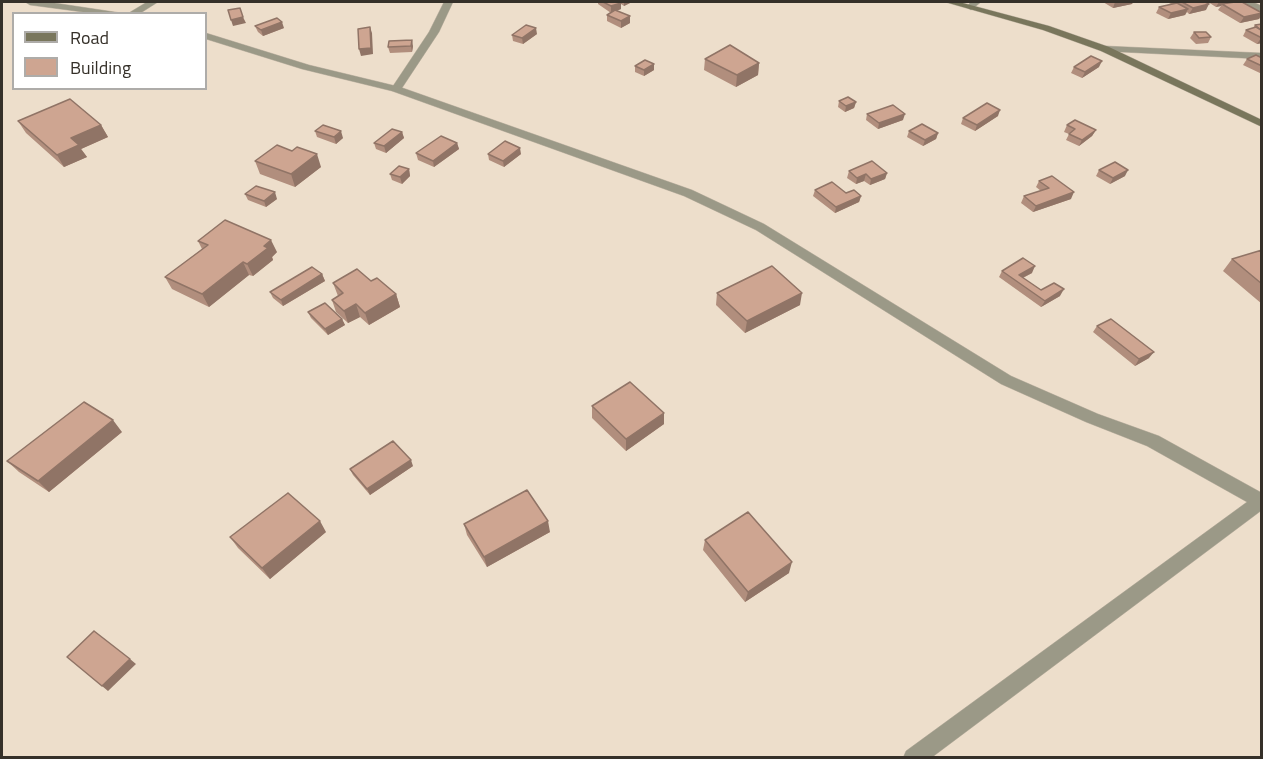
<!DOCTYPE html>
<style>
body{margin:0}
#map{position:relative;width:1263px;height:759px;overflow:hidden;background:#eddecb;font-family:"Titillium Web",sans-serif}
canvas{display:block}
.frame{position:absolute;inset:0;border:3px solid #353029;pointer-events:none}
.legend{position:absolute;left:12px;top:12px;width:195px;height:78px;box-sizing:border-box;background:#fff;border:2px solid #aeaca9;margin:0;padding:8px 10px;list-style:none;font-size:18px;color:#353029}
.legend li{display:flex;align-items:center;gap:12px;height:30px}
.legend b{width:30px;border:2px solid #aeaca9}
</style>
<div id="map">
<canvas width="1263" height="759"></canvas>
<div class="frame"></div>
<ul class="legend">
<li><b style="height:8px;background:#79765c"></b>Road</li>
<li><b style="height:16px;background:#cea591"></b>Building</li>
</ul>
</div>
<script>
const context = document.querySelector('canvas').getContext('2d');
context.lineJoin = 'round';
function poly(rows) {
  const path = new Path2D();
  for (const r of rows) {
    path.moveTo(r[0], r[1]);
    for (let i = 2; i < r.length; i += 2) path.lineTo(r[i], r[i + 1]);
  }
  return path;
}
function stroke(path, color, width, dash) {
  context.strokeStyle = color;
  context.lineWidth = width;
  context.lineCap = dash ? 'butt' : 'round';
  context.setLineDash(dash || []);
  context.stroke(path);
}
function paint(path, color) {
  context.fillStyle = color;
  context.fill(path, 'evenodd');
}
const lane = poly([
 [147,2,158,2,139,14,127,14,147,2],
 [444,2,453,2,439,32,400,91,392,91,391,89,429,32,444,2]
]);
const street = poly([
 [25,2,48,2,128,14,98,14,30,5,25,2],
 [971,2,981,2,971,10,966,7,971,2],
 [1242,2,1253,2,1262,6,1262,13,1242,2],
 [206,33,309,65,400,87,692,190,764,224,1011,376,1098,414,1159,436,1262,493,1262,510,931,758,903,758,906,751,1247,502,1147,446,1086,422,1001,384,756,230,684,196,392,91,302,69,206,39,206,33],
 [1105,46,1262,53,1262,59,1101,51,1101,47,1105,46]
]);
const secondary = poly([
 [945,2,959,2,1049,26,1109,47,1262,120,1262,127,1101,51,1043,30,945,2]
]);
stroke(lane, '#c8bbab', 1);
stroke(street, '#c8bbab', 1);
stroke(secondary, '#c8bbab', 1);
paint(lane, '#9b9987');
paint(street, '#9b9987');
paint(secondary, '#79765c');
paint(poly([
 [598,2,632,2,624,6,621,4,621,9,616,11,630,16,630,23,621,28,607,21,607,15,611,13,598,4],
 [1103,2,1133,2,1132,4,1113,8],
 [1167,2,1205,2,1206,10,1189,14,1187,12,1185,15,1168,19,1156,13,1159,7,1171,4],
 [1208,2,1233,2,1262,13,1262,15,1259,19,1240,23,1218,10,1221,6,1216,7],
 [1262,24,1262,43,1257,44,1243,36,1246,30,1253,28,1255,25],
 [255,26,284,28,263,36,258,32],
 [1194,32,1211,37,1208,43,1196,44,1190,38],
 [537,34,523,44,513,41,512,35],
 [413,46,412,52,390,53,388,47],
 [1262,58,1262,74,1243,65,1247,59],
 [705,59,759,63,758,75,736,87,704,70],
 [654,64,654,70,644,76,635,72,635,66],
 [1074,67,1099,67,1082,78,1071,73],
 [839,101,856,102,854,108,845,112,838,107],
 [867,114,903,120,878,129,866,120],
 [998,116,975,131,961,124,963,118],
 [18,121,101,125,108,137,81,149,87,157,64,167,26,133],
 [1067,125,1096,130,1092,136,1079,146,1066,140,1069,134,1064,132],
 [315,131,343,138,336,144,317,137],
 [909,131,938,133,936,139,923,146,907,137],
 [402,132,404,138,386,153,376,149,374,143],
 [457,143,459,149,434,167,418,160,416,153],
 [292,151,321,167,295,187,260,174,255,161],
 [488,154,521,154,504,167,489,160],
 [409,169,410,176,402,184,392,180,390,174],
 [1099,170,1125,176,1110,184,1096,176],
 [849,171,887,173,885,179,870,185,864,181,856,184,847,178],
 [1039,181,1071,199,1033,212,1021,203,1024,196,1041,191,1036,187],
 [815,190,861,196,859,202,835,213,813,196],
 [245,194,277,199,266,207,248,200],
 [198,241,277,252,272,257,273,260,253,276,249,275,209,307,172,289,165,277,202,249],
 [1262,250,1262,304,1223,271,1232,259],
 [1002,271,1032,273,1023,278,1041,290,1060,296,1041,307,999,277],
 [322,274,325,281,283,306,273,298,270,292],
 [371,281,396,294,400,307,369,325,360,317,348,323,336,312,332,300,338,296,333,283],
 [717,293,800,305,745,333,716,305],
 [308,312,342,319,345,325,328,335,311,318],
 [1097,326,1149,358,1135,366,1093,332],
 [592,406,664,424,626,451,592,418],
 [122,432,49,492,19,472,7,461],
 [413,466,370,495,353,475,350,469],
 [464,524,550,532,487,567,467,535],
 [326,532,270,579,238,548,230,537],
 [705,540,789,573,745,602,703,550]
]), '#b18e7d');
paint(poly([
 [624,2,632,2,624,6],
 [1115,2,1133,2,1132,4,1113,8],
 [1219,2,1233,2,1231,4,1222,4,1221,6,1216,7],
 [621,3,621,9,611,13,611,6],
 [1209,4,1206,10,1189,14,1193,8],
 [1188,9,1185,15,1168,19,1171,13],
 [1262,13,1259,19,1240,23,1244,17],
 [630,16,630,23,621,28,621,21],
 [243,17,246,23,233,26,231,20],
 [282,22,284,28,263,36,261,30],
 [370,27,372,33,373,54,361,56,359,49],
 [536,28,537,34,523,44,522,38],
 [1262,38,1262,43,1257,44,1261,38],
 [412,40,413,46,412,52,411,46],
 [1102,61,1099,67,1082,78,1085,72],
 [759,63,758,75,736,87,737,75],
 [654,64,654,70,644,76,644,70],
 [856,102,854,108,845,112,846,106],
 [1000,110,998,116,975,131,977,125],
 [905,114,903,120,878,129,879,123],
 [101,125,108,137,81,149,87,157,64,167,57,155,71,138],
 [1096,130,1092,136,1079,146,1082,140],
 [341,131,343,138,336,144,334,137],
 [402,132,404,138,386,153,384,146],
 [938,133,936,139,923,146,925,140],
 [457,143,459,149,434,167,433,161],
 [520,148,521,154,504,167,503,161],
 [317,154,321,167,295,187,291,174],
 [409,169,410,176,402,184,400,177],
 [1128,170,1125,176,1110,184,1113,178],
 [887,173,885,179,870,185,871,179],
 [866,174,864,181,856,184,857,178],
 [275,192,277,199,266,207,264,201],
 [1074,192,1071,199,1033,212,1036,206],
 [861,196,859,202,835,213,836,207],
 [271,240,277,252,272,257,273,260,253,276,247,264,264,246],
 [243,262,249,275,209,307,202,294],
 [1035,266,1032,273,1016,281,1019,275],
 [322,274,325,281,283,306,281,300],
 [1064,289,1060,296,1041,307,1045,301],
 [802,293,800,305,745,333,747,321],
 [396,294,400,307,369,325,365,313],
 [356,304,360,317,348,323,344,311],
 [342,319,345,325,328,335,325,329],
 [1154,352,1149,358,1135,366,1139,359],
 [664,413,664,424,626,451,626,439],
 [113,420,122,432,49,492,38,481],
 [411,460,413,466,370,495,367,489],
 [320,521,326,532,270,579,262,568],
 [548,521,550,532,487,567,484,557],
 [792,562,789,573,745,602,748,592],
 [130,659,136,664,108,691,102,686]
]), '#907466');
const building = poly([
 [603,2,619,2,621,3,611,6,603,2],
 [1182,2,1205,2,1209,4,1193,8,1182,2],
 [1235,2,1242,2,1262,13,1244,17,1222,4,1235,2],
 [1177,3,1188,9,1171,13,1159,7,1177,3],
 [240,8,243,17,231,20,228,10,240,8],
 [615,10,630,16,621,21,607,15,615,10],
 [277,18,282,22,261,30,255,26,277,18],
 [1262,24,1262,38,1246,30,1256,27,1261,30,1255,25,1262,24],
 [526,25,536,28,522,38,512,35,526,25],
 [370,27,371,48,359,49,358,29,370,27],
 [1194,32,1206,32,1211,37,1199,38,1194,32],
 [412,40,411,46,388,47,389,41,412,40],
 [730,45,759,63,737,75,705,59,730,45],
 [1256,55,1262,58,1262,66,1247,59,1256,55],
 [1091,56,1102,61,1085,72,1074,67,1091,56],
 [645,60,654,64,644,70,635,66,645,60],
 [848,97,856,102,846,106,839,101,848,97],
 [70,99,101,125,71,138,79,145,57,155,18,121,70,99],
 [987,103,1000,110,977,125,963,118,987,103],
 [893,105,905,114,879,123,867,114,893,105],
 [1075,120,1096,130,1082,140,1069,134,1075,129,1067,125,1075,120],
 [922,124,938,133,925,140,909,131,922,124],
 [323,125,341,131,334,137,315,131,323,125],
 [392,129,402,132,384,146,374,143,392,129],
 [441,136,457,143,433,161,416,153,441,136],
 [505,141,520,148,503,161,488,154,505,141],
 [277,145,292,151,297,147,317,154,291,174,255,161,277,145],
 [872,161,887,173,871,179,866,174,857,178,849,171,872,161],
 [1115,162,1128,170,1113,178,1099,170,1115,162],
 [399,166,409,169,400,177,390,174,399,166],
 [1052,176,1074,192,1036,206,1024,196,1049,188,1039,181,1052,176],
 [832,182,846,193,854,190,861,196,836,207,815,190,832,182],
 [256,186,275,192,264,201,245,194,256,186],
 [225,220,271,240,264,246,268,248,247,264,243,262,202,294,165,277,208,245,198,241,225,220],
 [1262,250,1262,284,1232,259,1262,250],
 [1023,258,1035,266,1019,275,1041,290,1054,283,1064,289,1045,301,1002,271,1023,258],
 [772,266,802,293,747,321,717,293,772,266],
 [312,267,322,274,281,300,270,292,312,267],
 [357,269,371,281,377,278,396,294,365,313,356,304,344,311,332,300,343,293,333,283,357,269],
 [325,303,342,319,325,329,308,312,325,303],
 [1111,319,1154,352,1139,359,1097,326,1111,319],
 [630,382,664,413,626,439,592,406,630,382],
 [84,402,113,420,38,481,7,461,84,402],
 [393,441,411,460,367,489,350,469,393,441],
 [527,490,548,521,484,557,464,524,527,490],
 [288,493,320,521,262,568,230,537,288,493],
 [748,512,792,562,748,592,705,540,748,512],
 [94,631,130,659,102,686,67,657,94,631]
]);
paint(building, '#cea591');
stroke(building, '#907466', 1.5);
</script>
